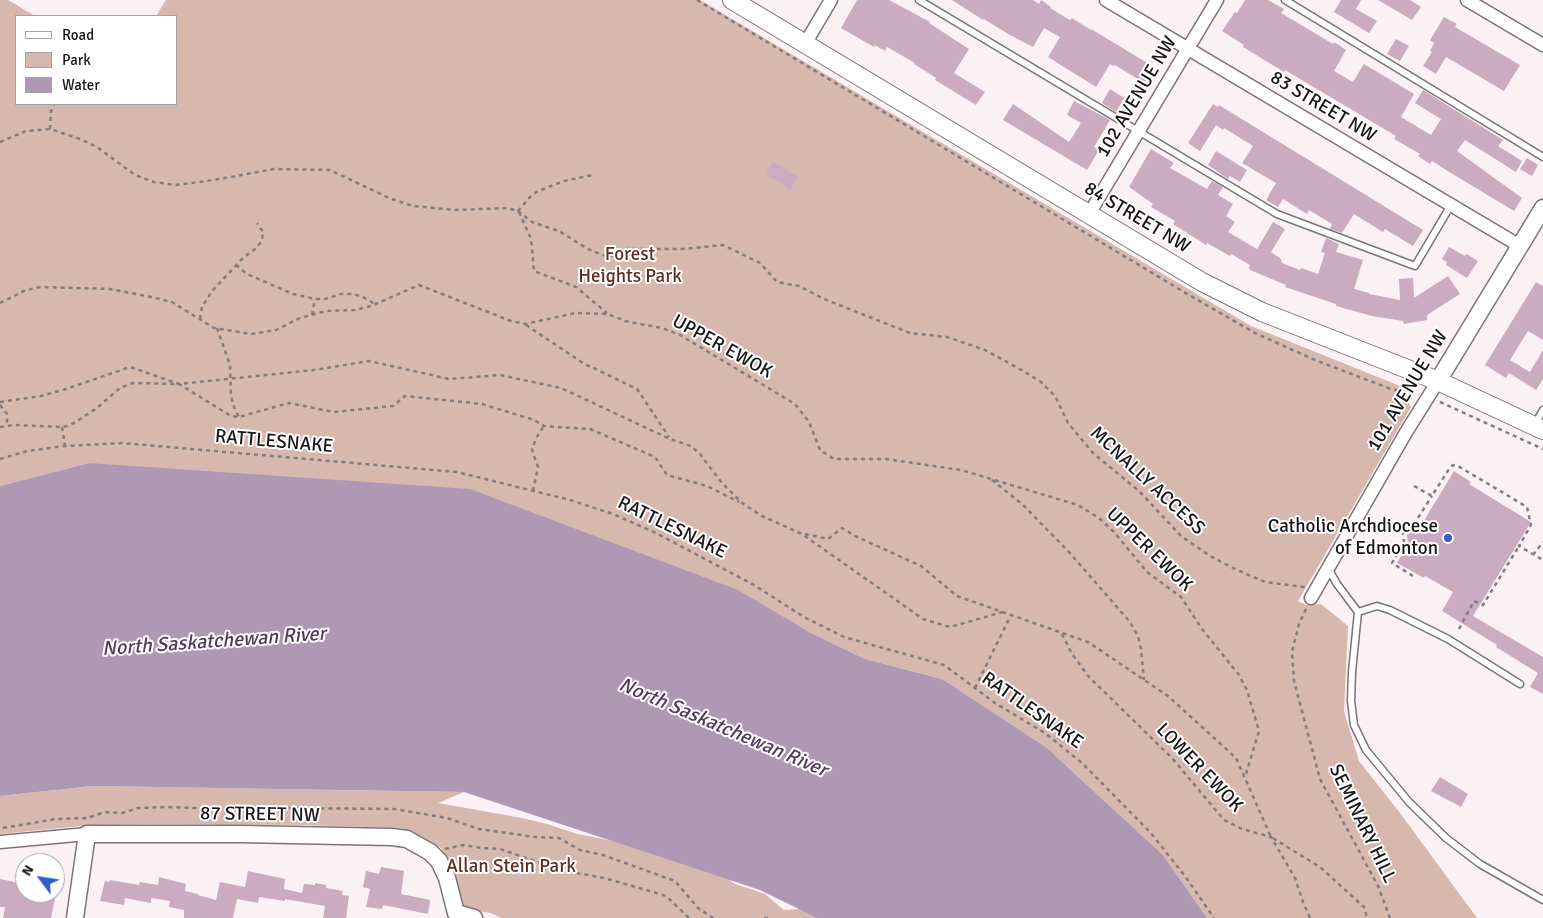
<!DOCTYPE html>
<style>
body{margin:0}
#map{position:relative;width:1543px;height:918px;overflow:hidden;background:#fbf0f3;font-family:Signika,sans-serif}
canvas{display:block}
.legend{position:absolute;left:15px;top:15px;width:162px;height:90px;box-sizing:border-box;background:#fff;border:1px solid #a3a1a2;margin:0;padding:6px 9px;list-style:none;font-size:15px;color:#181516}
.legend li{display:flex;align-items:center;gap:10px;height:25px}
.legend b{width:25px;border:1px solid #a3a1a2}
.north{position:absolute;left:15px;top:853px;width:50px;height:50px;box-sizing:border-box;background:#fff;border:1px solid #a3a1a2;border-radius:50%;rotate:301deg;font-size:14px;font-weight:700;line-height:20px;text-align:center;color:#181516}
.north::after{content:'';display:block;margin:auto;width:18px;height:22px;background:#315ccb;clip-path:polygon(50% 0,100% 100%,50% 72%,0 100%)}
</style>
<div id="map">
<canvas width="1543" height="918"></canvas>
<ul class="legend">
<li><b style="height:6px;background:#fff"></b>Road</li>
<li><b style="height:14px;background:#d6b8af"></b>Park</li>
<li><b style="height:14px;background:#ae98b3"></b>Water</li>
</ul>
<div class="north">N</div>
</div>
<script>
const context = document.querySelector('canvas').getContext('2d');
context.lineJoin = 'round';
function paint(path, color) {
  context.fillStyle = color;
  context.fill(path, 'evenodd');
}
function poly(rows) {
  const path = new Path2D();
  for (const r of rows) {
    path.moveTo(r[0], r[1]);
    for (let i = 2; i < r.length; i += 2) path.lineTo(r[i], r[i + 1]);
  }
  return path;
}
function stroke(path, color, width, dash) {
  context.strokeStyle = color;
  context.lineWidth = width;
  context.lineCap = dash ? 'butt' : 'round';
  context.setLineDash(dash || []);
  context.stroke(path);
}
function write(font, color, halo, rows, align = 'center') {
  context.font = font + ' Signika,sans-serif';
  context.lineWidth = 4;
  context.setLineDash([]);
  context.textBaseline = 'middle';
  context.strokeStyle = halo;
  context.fillStyle = color;
  for (const [text, x, y, turn = 0] of rows) {
    context.save();
    context.translate(x, y);
    context.rotate((+turn || 0) * Math.PI / 180);
    context.textAlign = isNaN(turn) ? turn : align;
    if (halo) context.strokeText(text, 0, 0);
    context.fillText(text, 0, 0);
    context.restore();
  }
}
paint(poly([
 [0,0,8,0,35,16,16,16,16,104,176,104,176,16,156,16,166,0,700,0,1251,326,1400,386,1411,407,1298,601,1306,605,1321,604,1348,626,1344,711,1359,761,1400,813,1477,918,1207,918,1163,855,1046,747,942,679,865,659,809,632,89,463,0,486],
 [93,786,464,792,438,803,522,818,547,824,577,834,644,847,723,875,735,884,765,894,784,910,801,909,822,918,501,918,491,913,469,910,463,904,460,898,454,867,441,848,402,828,305,825,147,824,92,825,0,834,0,796]
]), '#d6b8af');
paint(poly([
 [89,463,470,489,738,590,809,632,865,659,942,679,1046,747,1163,855,1207,918,817,918,760,890,464,792,93,786,0,796,0,486]
]), '#ae98b3');
paint(poly([
 [857,0,889,0,930,22,929,23,969,49,954,73,985,92,976,105,935,80,936,78,914,64,915,63,887,47,885,51,875,45,874,47,841,28],
 [952,0,1033,0,1039,4,1041,0,1051,7,1050,8,1070,20,1072,18,1091,30,1091,29,1154,67,1144,83,1115,65,1114,66,1110,64,1096,87,1048,57,1060,37,1044,28,1033,47,1008,34,984,19,983,20],
 [1245,0,1268,0,1284,9,1281,13,1333,44,1334,42,1346,50,1334,71,1353,82,1364,64,1414,94,1401,117,1431,135,1441,119,1415,103,1423,90,1503,140,1498,146,1522,161,1516,172,1465,140,1457,151,1522,198,1514,211,1446,170,1432,161,1430,164,1418,156,1420,154,1394,139,1396,136,1285,70,1284,72,1243,47,1244,45,1222,31,1235,12,1237,13],
 [1341,0,1361,0,1356,9,1377,21,1369,33,1334,12],
 [1378,0,1410,0,1421,7,1412,20],
 [1444,17,1457,24,1455,27,1520,65,1504,91,1446,57,1436,74,1423,66,1432,52,1430,51,1434,43,1430,40],
 [1396,39,1409,46,1400,61,1387,54],
 [1110,89,1124,98,1116,112,1102,103],
 [1074,101,1110,120,1094,147,1099,150,1087,170,1003,120,1013,104,1069,142,1081,123,1067,115],
 [1213,104,1218,107,1219,105,1423,230,1413,246,1385,229,1383,232,1354,214,1342,233,1330,229,1332,224,1309,210,1307,214,1283,199,1278,207,1266,200,1276,183,1242,163,1253,146,1224,128,1223,130,1216,125,1200,151,1188,143],
 [1151,149,1174,163,1170,168,1207,189,1212,181,1223,187,1218,195,1233,204,1226,216,1235,222,1228,232,1257,249,1273,222,1285,229,1271,252,1281,259,1282,263,1300,270,1301,268,1318,274,1325,253,1321,252,1326,238,1339,244,1336,252,1363,260,1354,289,1369,293,1369,294,1400,300,1399,279,1413,278,1414,298,1448,276,1460,294,1427,315,1427,320,1404,324,1403,321,1372,316,1336,306,1336,304,1285,287,1286,285,1250,270,1249,268,1250,265,1231,254,1230,256,1207,243,1206,245,1173,224,1175,221,1151,207,1153,204,1129,187],
 [1216,151,1247,170,1240,182,1230,176,1228,179,1208,165],
 [1527,158,1538,165,1532,176,1520,169],
 [773,162,798,177,790,189,766,174],
 [1449,247,1465,256,1467,254,1478,261,1467,278,1446,265,1447,262,1442,259],
 [1536,282,1543,286,1543,340,1528,331,1510,360,1530,372,1543,350,1543,379,1536,390,1509,373,1506,378,1485,365],
 [1454,471,1471,482,1469,484,1531,522,1473,616,1543,657,1543,694,1530,687,1538,673,1496,647,1497,645,1442,611,1453,592,1425,576,1424,578,1397,563,1408,545,1407,533,1419,529],
 [1440,777,1468,794,1461,807,1431,791],
 [381,867,404,871,401,894,430,900,428,914,383,905,382,909,366,907,370,889,363,887,366,871,379,874],
 [248,871,285,879,284,889,302,893,304,884,315,885,315,883,326,885,326,888,343,891,342,895,349,896,346,918,323,918,325,906,285,899,285,901,259,897,258,903,237,899,233,918,184,918,184,910,169,907,170,901,151,898,151,903,125,898,124,905,100,901,105,881,110,882,110,880,139,885,140,882,158,885,159,877,186,884,185,891,198,894,198,895,216,900,220,882,245,887],
 [0,879,25,884,25,893,56,893,51,918,3,918,5,907,0,907]
]), '#cbabbf');
const service = poly([
 [919,0,1277,214,1415,266,1451,205],
 [1285,0,1543,157],
 [1535,424,1543,410],
 [1328,568,1337,584,1358,612,1352,672,1351,701,1354,725,1366,750,1409,802,1446,838,1480,864,1543,900],
 [1358,612,1377,606,1390,610,1448,639,1520,684]
]);
const minor = poly([
 [1106,0,1520,246],
 [1467,0,1543,45],
 [805,44,831,0],
 [1089,214,1217,0],
 [1311,598,1405,434,1438,381],
 [0,842,87,834]
]);
const tertiary = poly([
 [1438,381,1543,208],
 [75,918,87,834,241,834,392,837,407,839,430,852,439,861,447,878,456,913,474,918]
]);
const secondary = poly([
 [732,0,1202,282,1262,312,1438,381,1543,430]
]);
stroke(service, '#7c7376', 9);
stroke(minor, '#7c7376', 15);
stroke(tertiary, '#7c7376', 19);
stroke(secondary, '#7c7376', 20);
stroke(poly([
 [697,0,1189,295,1255,333,1315,360,1391,389,1415,394],
 [50,129,51,111,54,104],
 [0,142,26,131,50,129,80,139,97,147,135,175,154,182,176,185,214,180,274,169,330,170,389,198,413,206,455,210,508,208,518,211,532,222,559,231,588,249,605,256,611,256,626,249,683,249,723,245,760,263,777,282,799,286,824,299,910,333,947,337,985,350,1025,372,1041,382,1055,396,1068,423,1093,453,1140,492,1181,536,1210,556,1237,570,1265,582,1305,587],
 [518,211,531,196,538,191,564,181,592,175],
 [519,212,531,239,534,271,576,287,607,313],
 [236,265,247,274,293,294,315,299,325,299,341,294,351,294,361,296,375,304],
 [0,303,26,290,41,287,110,289,151,297,172,302,214,328,251,334,276,330,300,318,326,311,355,310,371,306,419,285,511,321,525,324,575,313,608,314,625,321,662,328,680,335,795,404,809,422,820,450,834,459,886,459,961,470,1078,505,1099,518,1114,532,1147,572,1181,597,1202,629,1239,675,1247,690,1259,731,1245,777],
 [312,315,315,299],
 [200,319,202,307,212,291,243,258,255,249,262,241,263,232,257,223],
 [526,325,583,363,637,389,669,437],
 [217,328,230,365,231,396,235,410,239,417],
 [0,402,41,396,66,389,130,367,179,384,314,370,369,361,449,379,500,375,561,388,670,439,691,446,700,454,722,483,742,503,762,516,802,534,923,619,950,627,1003,612],
 [1440,402,1543,449],
 [0,405,7,414,7,426],
 [0,427,14,425,62,427,67,426,74,423,97,408,120,388,133,383,179,384,231,416,239,417,289,403,334,412,393,406,405,396,482,404,534,420,544,426,590,429,655,457,667,475,707,486,739,502],
 [62,427,65,446],
 [0,459,27,451,65,446,122,443,457,472,570,500,613,514,656,533,754,585,804,617,844,637,944,665,995,703,1045,733,1082,763,1150,832,1185,876,1214,918],
 [992,480,1022,504,1069,552,1130,622,1138,636,1141,649,1144,680],
 [1414,486,1432,496,1449,469,1453,465,1458,466,1527,507,1531,525,1519,546,1543,560],
 [533,491,538,467,532,450,536,438,544,426],
 [1393,522,1405,530],
 [805,534,828,539,842,528,855,536,921,566,957,596,1088,642,1168,696,1236,758,1271,837,1320,867,1364,907,1367,918],
 [1533,555,1543,542],
 [1413,576,1392,563,1404,542,1403,534,1408,526,1414,524,1432,496],
 [1306,609,1299,624,1292,652,1294,681,1320,779,1378,886,1390,918],
 [1459,629,1474,601,1483,605,1519,546],
 [1062,634,1072,654,1089,677,1172,758,1224,820,1242,829,1271,837,1295,878,1303,902,1310,918],
 [975,688,1011,615],
 [3,828,56,819,87,818,105,812,122,813,138,808,166,807,225,809,274,808,394,809,447,818,479,829,535,837,559,838,580,850,603,855,675,881,698,908,713,918],
 [445,849,463,845,482,848,500,849,561,870,604,878,660,894,666,896,689,918],
 [764,918,769,918]
]), '#847d7f', 2.5, [4, 4]);
stroke(service, '#fff', 6);
stroke(minor, '#fff', 12);
stroke(tertiary, '#fff', 16);
stroke(secondary, '#fff', 18);
for (const [x, y, r, color] of [
 [1448,538,5,"#315ccb"]
]) {
  const dot = new Path2D();
  dot.arc(x, y, r, 0, 2 * Math.PI);
  context.fillStyle = color;
  context.fill(dot);
  stroke(dot, '#fff', 2);
}
write('19px', '#181516', '#fff', [
 ["102 AVENUE NW",1137,97,-59],
 ["83 STREET NW",1323,107,31],
 ["84 STREET NW",1137,218,31],
 ["UPPER EWOK",722,347,29],
 ["101 AVENUE NW",1408,391,-59],
 ["RATTLESNAKE",274,442,5],
 ["MCNALLY ACCESS",1147,481,43],
 ["RATTLESNAKE",672,528,26],
 ["UPPER EWOK",1149,550,44],
 ["RATTLESNAKE",1032,711,35],
 ["LOWER EWOK",1199,768,46],
 ["87 STREET NW",260,815,1],
 ["SEMINARY HILL",1362,824,64]
]);
write('19px', '#602e21', '#fff', [
 ["Forest",630,255],
 ["Heights Park",630,277],
 ["Allan Stein Park",511,867]
]);
write('19px', '#181516', '#fff', [
 ["Catholic Archdiocese",1438,527],
 ["of Edmonton",1438,549]
], 'right');
write('italic 20px', '#57365d', '#fff', [
 ["North Saskatchewan River",214,642,-4],
 ["North Saskatchewan River",723,728,23]
]);
</script>
